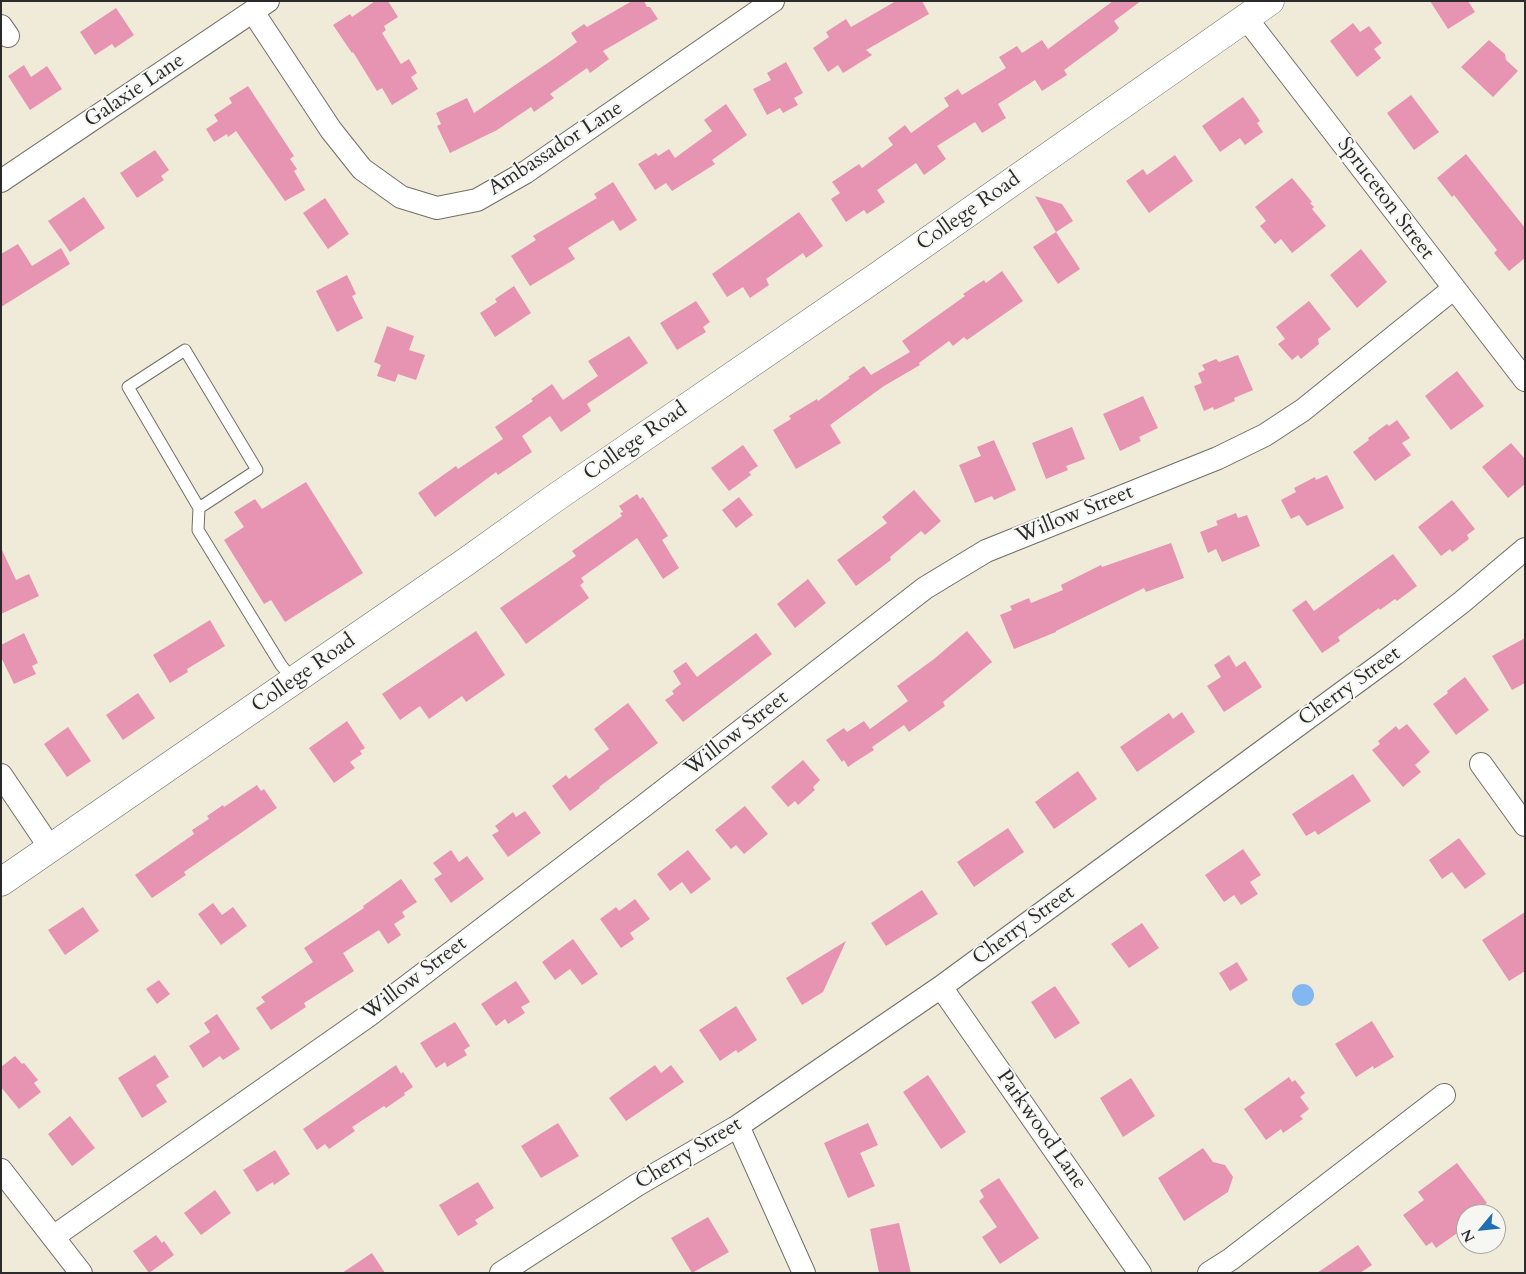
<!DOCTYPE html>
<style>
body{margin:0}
#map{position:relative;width:1526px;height:1274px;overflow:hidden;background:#f0ebd9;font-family:Cardo,serif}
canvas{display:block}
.frame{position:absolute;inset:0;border:2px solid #2b2b2b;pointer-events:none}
.north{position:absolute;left:1456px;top:1204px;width:50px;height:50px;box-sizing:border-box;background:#f6f6f2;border:1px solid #a5a5a2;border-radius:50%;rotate:242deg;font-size:14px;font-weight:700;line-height:20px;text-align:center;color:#2b2b2b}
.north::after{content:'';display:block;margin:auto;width:18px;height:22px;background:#1f6fb2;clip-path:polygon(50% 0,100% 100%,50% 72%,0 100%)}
</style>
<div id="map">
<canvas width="1526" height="1274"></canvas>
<div class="frame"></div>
<div class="north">N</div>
</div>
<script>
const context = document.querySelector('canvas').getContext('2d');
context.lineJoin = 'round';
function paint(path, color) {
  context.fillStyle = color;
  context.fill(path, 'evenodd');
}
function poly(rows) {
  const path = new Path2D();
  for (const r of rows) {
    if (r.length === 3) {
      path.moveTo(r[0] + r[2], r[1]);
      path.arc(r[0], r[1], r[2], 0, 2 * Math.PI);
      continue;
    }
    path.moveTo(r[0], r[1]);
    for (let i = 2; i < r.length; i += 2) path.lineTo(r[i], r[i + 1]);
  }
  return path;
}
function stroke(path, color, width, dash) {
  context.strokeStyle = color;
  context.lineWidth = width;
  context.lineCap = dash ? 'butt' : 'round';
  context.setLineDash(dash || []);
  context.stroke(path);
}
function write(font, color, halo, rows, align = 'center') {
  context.font = font + ' Cardo,serif';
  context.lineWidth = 4;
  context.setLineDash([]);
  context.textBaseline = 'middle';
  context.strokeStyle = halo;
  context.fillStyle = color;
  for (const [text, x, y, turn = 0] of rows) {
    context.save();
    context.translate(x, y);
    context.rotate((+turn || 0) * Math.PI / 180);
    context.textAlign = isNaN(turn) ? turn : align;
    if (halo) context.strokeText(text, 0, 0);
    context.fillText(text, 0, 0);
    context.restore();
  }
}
paint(poly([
 [1303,995,11]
]), '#83b7f1');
paint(poly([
 [375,1,388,1,398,17,384,26,386,30,382,33,401,64,409,59,417,73,411,77,418,89,392,105,382,88,377,91,353,52,352,53,333,25,350,14,352,17],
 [632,1,644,1,647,7,650,7,658,19,603,51,609,59,590,73,587,68,550,94,554,98,534,112,531,107,497,130,450,153,437,126,441,124,436,113,467,98,474,113,555,58,577,42,571,33,584,24,587,27],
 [896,1,922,1,929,14,866,50,872,55,843,73,838,65,828,72,813,48,829,37,826,32,846,19,851,27],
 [1113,1,1141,1,1114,21,1119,28,1116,32,1064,70,1067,75,1042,91,1035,80,998,104,1006,118,982,133,975,122,937,146,946,159,924,175,916,163,877,190,885,202,867,214,864,210,846,222,831,199,840,193,832,182,859,164,862,168,893,145,888,138,905,125,911,133,949,106,944,98,958,89,962,95,1006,68,999,57,1017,46,1022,53,1042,40,1048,49],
 [1430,1,1468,1,1475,12,1448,29],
 [116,8,134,35,115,48,112,44,95,55,80,32],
 [1353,23,1360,32,1369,26,1382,43,1374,49,1381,58,1357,77,1330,41],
 [1489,40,1505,54,1506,60,1518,71,1493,97,1461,67],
 [786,62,803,93,794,98,798,105,783,113,780,108,767,115,753,89,771,80,767,73],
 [24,65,31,77,47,66,62,89,30,110,8,76],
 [248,86,294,156,290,159,297,169,294,171,305,190,285,201,236,131,228,137,227,134,214,142,206,129,218,121,214,115,232,103,229,98],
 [1411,95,1439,132,1414,150,1387,113],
 [1243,97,1260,121,1257,123,1263,132,1245,145,1240,138,1220,152,1202,126],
 [726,104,747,135,712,160,715,164,672,191,666,183,655,190,638,164,656,153,658,156,669,149,675,158,712,131,704,120],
 [155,150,169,170,161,176,164,180,137,198,120,173],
 [1466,154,1525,228,1525,258,1509,271,1494,253,1497,250,1454,195,1452,197,1437,178],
 [1175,155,1193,181,1149,213,1126,181,1143,169,1147,175],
 [1292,178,1312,202,1310,203,1314,207,1312,209,1326,226,1292,253,1281,239,1275,244,1260,226,1266,221,1255,207],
 [613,182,637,220,620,231,613,220,568,248,575,259,530,286,511,256,536,240,533,236,597,198,594,194],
 [1035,196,1062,204,1073,221,1056,232],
 [84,197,105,228,70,252,48,221],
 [325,198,349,234,328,249,303,213],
 [799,212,823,246,806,258,803,253,766,279,769,285,750,298,743,287,727,297,712,274],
 [1056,232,1080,269,1058,284,1033,247],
 [18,244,32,266,61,248,70,264,1,307,1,254],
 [1361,249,1387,282,1357,308,1330,275],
 [1002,271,1023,301,967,340,964,337,953,346,949,341,919,363,920,365,884,386,830,425,841,443,796,469,773,430,791,419,789,416,817,399,818,401,850,378,848,377,864,366,871,375,910,352,902,341,965,296,963,294,984,280,986,283],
 [347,275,356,294,352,296,363,318,337,332,316,291],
 [514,286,531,313,495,337,480,313,497,302,495,299],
 [696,301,710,322,703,327,706,332,677,350,660,323],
 [1309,301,1331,329,1318,339,1319,344,1301,359,1298,355,1292,360,1278,344,1285,339,1276,327],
 [387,326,414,336,409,350,425,355,416,380,398,374,395,382,377,376,381,365,374,362],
 [629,336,648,363,587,404,591,411,561,432,550,416,522,436,532,452,498,475,496,472,435,517,418,493,456,466,458,469,503,439,495,427,533,401,531,399,552,384,563,400,598,376,588,361],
 [1238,355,1253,390,1234,398,1235,401,1214,410,1213,407,1204,411,1194,386,1202,383,1198,373,1205,370,1202,365,1216,359,1219,362],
 [1457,371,1484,406,1451,430,1425,396],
 [1143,396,1158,428,1139,437,1141,441,1120,451,1103,414],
 [1397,420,1410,438,1402,443,1411,455,1375,481,1353,452,1369,440,1368,438,1387,424,1389,426],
 [1072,427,1085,459,1066,466,1068,470,1046,479,1032,443],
 [994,440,1016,490,994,500,992,496,975,503,959,465,981,456,977,447],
 [1511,443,1525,459,1525,484,1508,498,1482,467],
 [743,445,758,466,749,472,751,475,729,491,711,468],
 [1327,475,1344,508,1307,526,1299,515,1291,519,1281,500,1296,492,1294,488,1315,477,1316,480],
 [306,482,363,573,285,622,271,600,264,604,224,540,244,527,234,512,255,499,262,509],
 [914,490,941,521,925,535,921,531,890,557,891,560,856,586,837,560,887,523,882,517],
 [637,494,640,499,643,497,668,536,662,540,679,568,663,579,637,538,581,578,584,582,580,585,589,598,526,644,500,608,576,556,572,551,622,516,620,513,623,512,619,506],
 [739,497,753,515,736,528,722,510],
 [1452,500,1475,529,1467,535,1469,539,1452,552,1450,549,1441,556,1418,527],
 [1236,513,1238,518,1247,515,1260,546,1222,562,1216,549,1208,553,1200,532,1218,525,1216,521],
 [1171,543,1184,578,1146,592,1144,588,1056,631,1056,632,1014,649,1000,615,1012,610,1010,606,1029,598,1031,603,1063,590,1061,585,1101,565,1102,567],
 [1,548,16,580,29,574,39,596,1,614],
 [1393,554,1417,586,1397,601,1395,599,1380,610,1379,608,1338,637,1340,641,1322,653,1292,610,1306,600,1314,611],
 [808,579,826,603,795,628,777,604],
 [210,620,225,646,187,669,188,672,170,683,153,655],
 [476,631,505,675,466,702,462,696,429,719,420,706,400,720,382,694],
 [967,631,992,662,943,702,945,706,909,732,904,725,872,747,874,750,855,762,848,767,844,760,842,762,826,740,844,728,847,732,864,721,870,729,908,701,897,686,934,659],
 [24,633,38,663,32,666,36,674,14,684,1,657,1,645],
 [756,633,772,654,683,722,665,700,674,694,672,691,681,684,673,671,686,662,697,677],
 [1525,638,1525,683,1512,690,1492,656],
 [1229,655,1236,667,1245,661,1262,687,1224,712,1207,686,1221,677,1214,665],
 [1465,677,1489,710,1456,735,1433,704,1448,693,1447,691],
 [138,693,155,718,123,740,106,715],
 [628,703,658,743,599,787,600,788,570,811,552,786,566,775,569,779,609,749,594,729],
 [1182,712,1195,732,1137,772,1120,747,1169,713,1173,719],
 [347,721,365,748,360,751,362,754,350,762,355,768,334,783,309,748],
 [1407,724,1430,752,1415,765,1421,772,1403,787,1372,750,1380,744,1378,741,1396,726,1399,730],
 [68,727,91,761,67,777,44,744],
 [803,760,820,780,813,787,815,790,798,805,795,801,788,807,771,787],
 [1078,771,1097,799,1054,829,1035,802],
 [1353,774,1371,801,1318,835,1315,831,1306,836,1292,814],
 [257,785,261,791,264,789,277,808,184,872,186,875,152,898,135,875,194,834,192,830,209,819,207,816,223,805,224,807],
 [745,806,768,834,744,854,736,845,731,849,715,830],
 [525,811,541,833,508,857,492,835,499,831,495,826,513,812,516,817],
 [1008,828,1024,852,974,887,957,862],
 [1459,838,1486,874,1465,889,1452,872,1442,879,1429,860],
 [1243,849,1261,875,1250,882,1258,894,1241,905,1234,895,1224,902,1205,875],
 [451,850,459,862,467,856,484,879,451,903,434,879,442,874,433,863],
 [688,850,711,879,691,894,682,882,670,891,657,874],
 [401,879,417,902,402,912,405,917,394,924,401,935,388,944,379,930,343,953,354,971,304,1003,306,1007,271,1030,256,1008,265,1002,261,997,313,962,304,948,364,908,363,906],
 [922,890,938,914,886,946,871,923],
 [635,899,650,919,630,933,634,939,621,948,600,919,616,907,619,911],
 [213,903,222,915,233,907,247,926,221,945,198,914],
 [83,907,99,931,65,955,48,930],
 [1525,912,1525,971,1509,981,1482,940],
 [1142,923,1159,948,1129,968,1111,944],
 [573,939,598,974,582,985,570,969,555,980,542,962],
 [846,941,823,992,802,1005,786,978],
 [1237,962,1248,980,1230,991,1219,973],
 [159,980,170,994,157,1004,146,989],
 [516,981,530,1002,521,1007,525,1013,508,1024,505,1019,496,1026,481,1004],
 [1055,986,1080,1023,1055,1039,1031,1002],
 [736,1006,757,1040,738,1053,736,1050,720,1061,699,1030],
 [217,1014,240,1049,223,1060,220,1056,203,1068,189,1046,210,1032,204,1023],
 [1372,1021,1394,1057,1374,1069,1373,1066,1356,1077,1335,1044],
 [455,1022,470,1046,464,1050,467,1055,447,1067,445,1062,436,1068,420,1043],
 [155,1055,169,1077,156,1085,167,1102,142,1118,118,1078],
 [15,1056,22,1064,24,1063,38,1080,34,1083,41,1092,19,1109,1,1087,1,1067],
 [396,1065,401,1074,403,1072,413,1087,404,1093,405,1095,386,1108,384,1106,352,1127,355,1131,329,1149,325,1144,317,1150,303,1129],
 [655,1065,661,1073,671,1065,684,1082,626,1121,609,1098],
 [928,1075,966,1132,941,1149,903,1092],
 [1289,1077,1292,1082,1295,1080,1305,1093,1300,1097,1309,1109,1300,1116,1303,1119,1283,1133,1281,1129,1266,1140,1244,1109],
 [1131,1078,1155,1116,1123,1137,1100,1098],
 [70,1116,95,1148,72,1166,48,1134],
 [558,1123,579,1156,541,1178,521,1146],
 [868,1123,878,1145,860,1153,875,1186,848,1198,824,1143],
 [1203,1148,1213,1162,1225,1165,1233,1177,1228,1192,1184,1221,1158,1178],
 [275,1150,290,1174,274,1185,273,1182,257,1192,243,1170],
 [1457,1163,1487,1203,1472,1214,1466,1214,1466,1227,1436,1248,1432,1242,1426,1246,1403,1215,1424,1200,1418,1192],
 [999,1178,1039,1238,1000,1264,982,1237,997,1227,979,1201,984,1197,980,1190],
 [478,1182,494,1208,475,1220,478,1224,458,1236,439,1205],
 [215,1190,231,1213,201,1235,184,1213],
 [708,1217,729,1252,692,1273,671,1238],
 [899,1223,911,1273,879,1273,870,1229],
 [156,1235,162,1243,164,1241,174,1255,149,1273,133,1251],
 [1358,1245,1372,1265,1360,1273,1317,1273],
 [372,1253,385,1273,342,1273]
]), '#e793b2');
const service = poly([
 [199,508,128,387,185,350,257,470,199,508,198,530,281,665,294,681]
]);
const minor = poly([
 [253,12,331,130,362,169,401,197,437,208,477,200,526,172,773,1],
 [1246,18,1525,380],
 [1,26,8,36],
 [1,181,268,1],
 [1481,764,1525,825],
 [1,775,51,849],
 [941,987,1140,1273],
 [738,1126,804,1273],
 [1,1170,81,1273],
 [53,1237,368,1016,641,808,925,588,986,551,1218,458,1265,435,1303,410,1453,289],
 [501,1273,637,1185,738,1126,941,987,1395,654,1462,602,1525,549],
 [1209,1273,1231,1259,1444,1095]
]);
const tertiary = poly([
 [1,882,467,561,555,498,878,276,1270,1]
]);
stroke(service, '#706e68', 13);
stroke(minor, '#706e68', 24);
stroke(tertiary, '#706e68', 29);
stroke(service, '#fff', 11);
stroke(minor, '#fff', 22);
stroke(tertiary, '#fff', 28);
write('21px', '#2b2b2b', '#f6f6f2', [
 ["Galaxie Lane",135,91,-34],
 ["Ambassador Lane",556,149,-33],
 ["Spruceton Street",1385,199,53],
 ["College Road",969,212,-35],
 ["College Road",636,442,-35],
 ["Willow Street",1075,515,-22],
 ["College Road",304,674,-35],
 ["Cherry Street",1350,687,-36],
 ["Willow Street",737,734,-38],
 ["Cherry Street",1024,926,-36],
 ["Willow Street",415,979,-37],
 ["Parkwood Lane",1041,1130,55],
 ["Cherry Street",689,1154,-31]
]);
</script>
